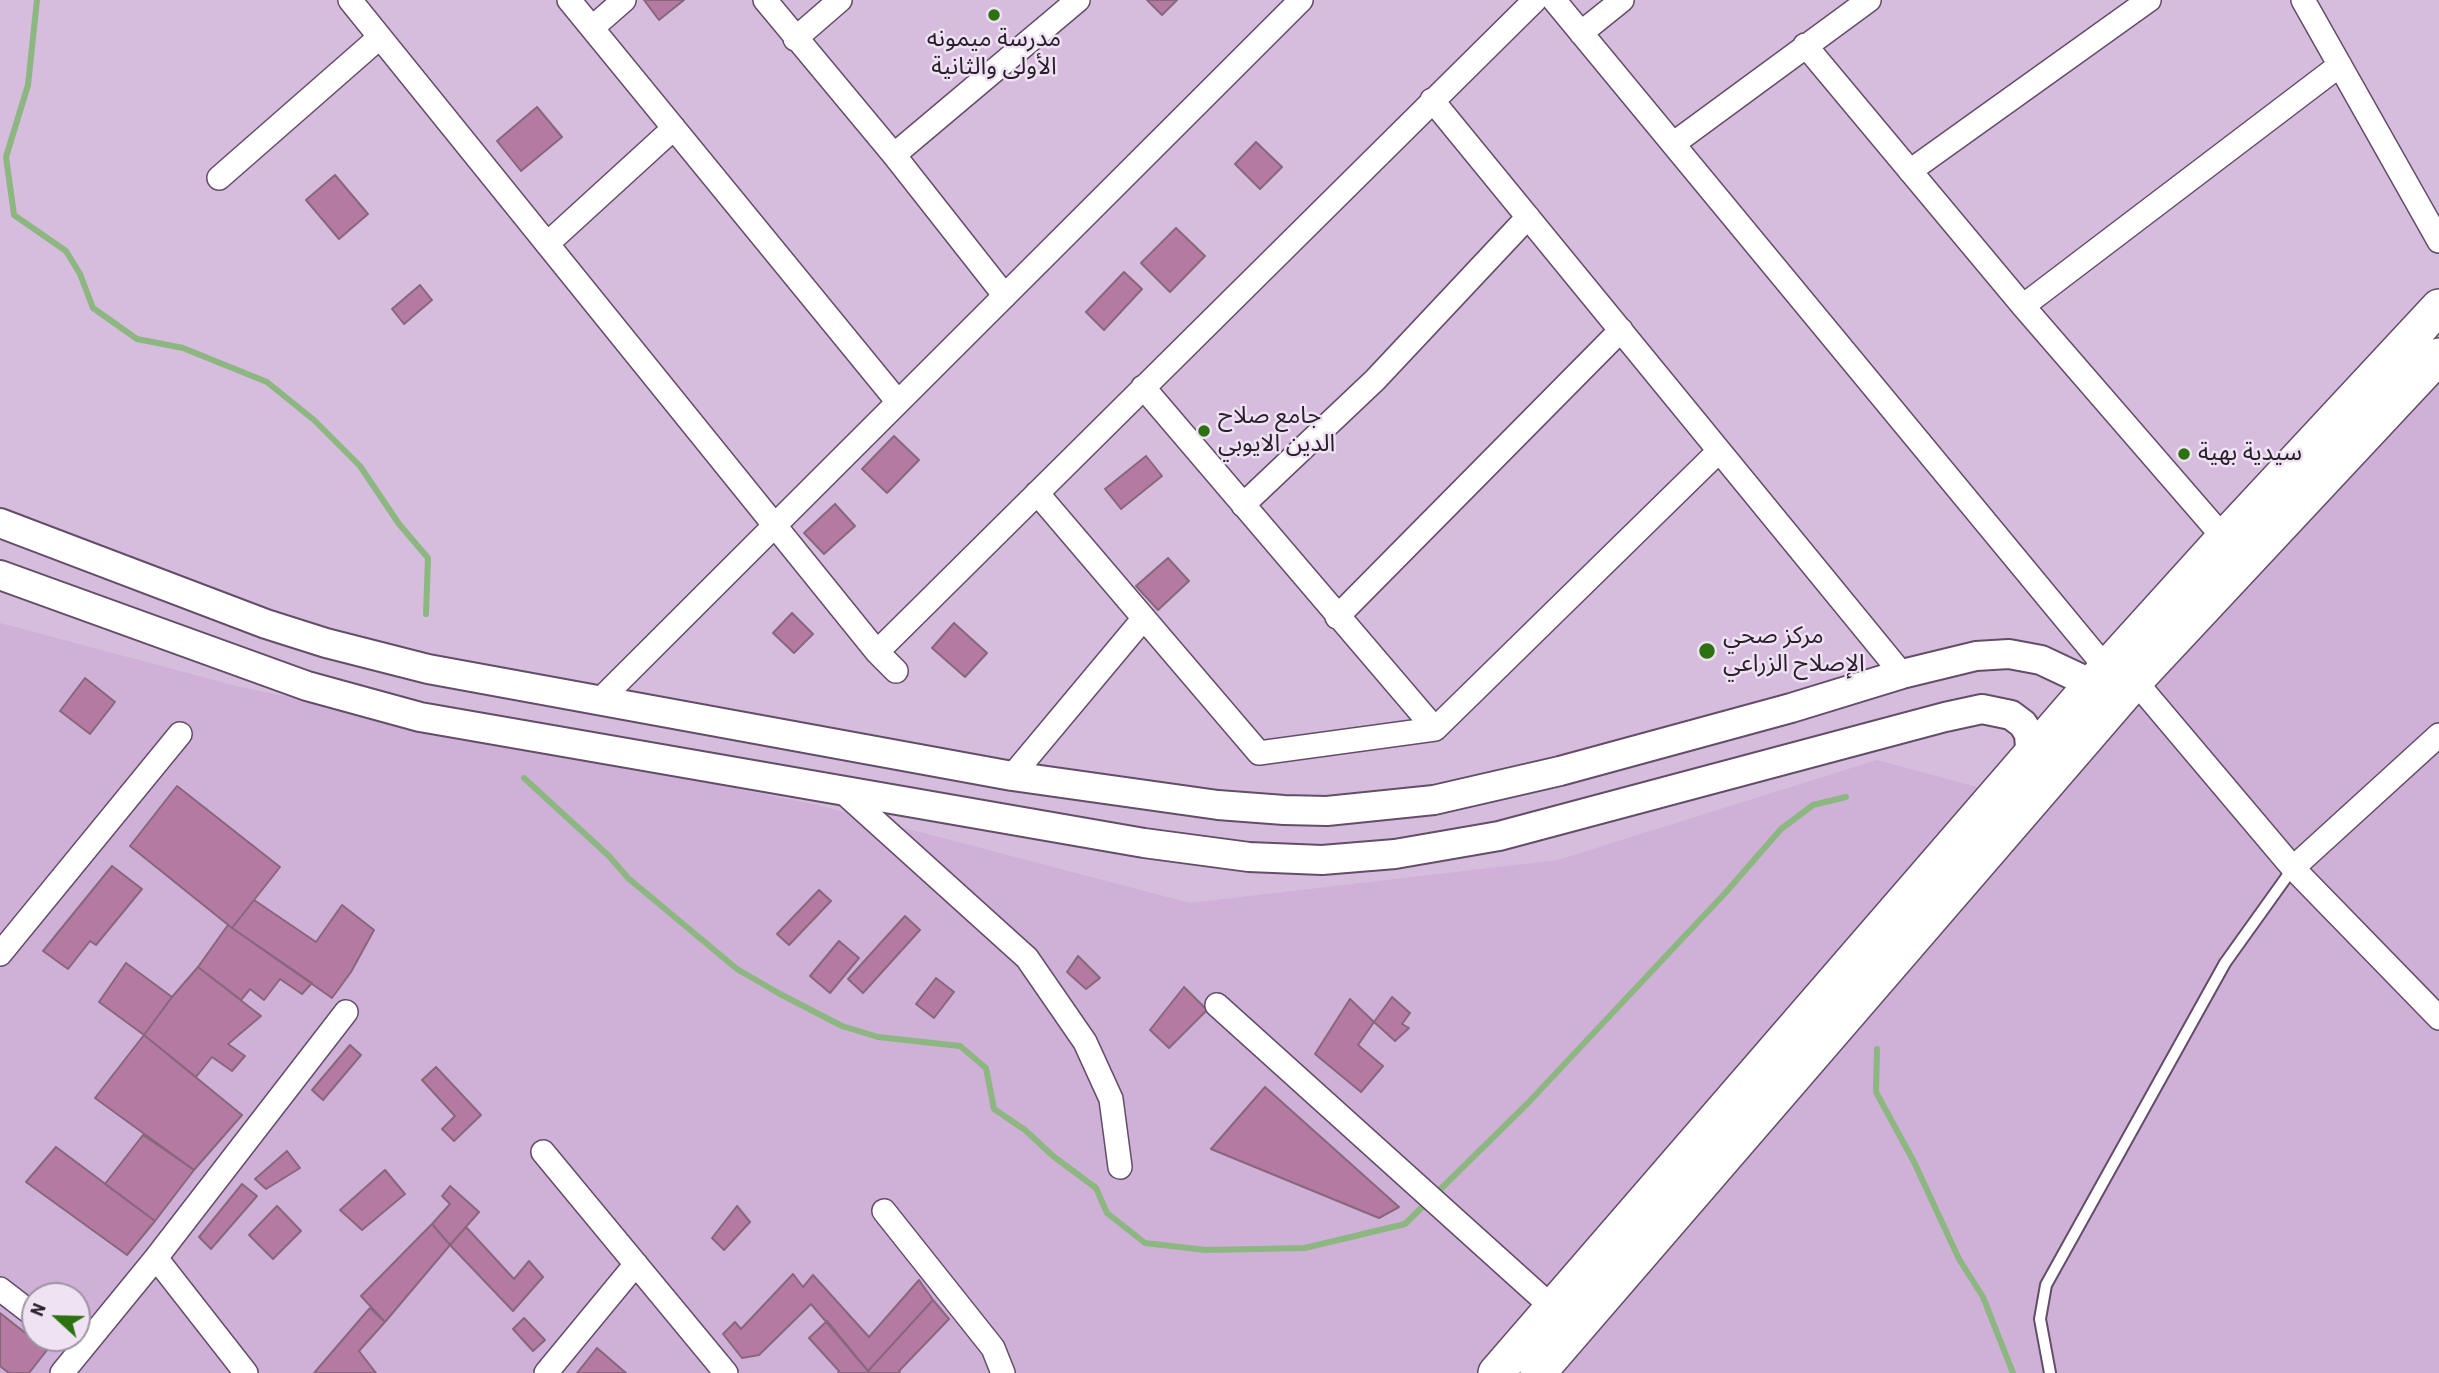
<!DOCTYPE html>
<meta charset="utf-8">
<style>
body{margin:0}
#map{position:relative;width:2439px;height:1373px;overflow:hidden;background:#d6bcdd;font-family:"Roboto Condensed",sans-serif}
canvas{display:block}
.north{position:absolute;left:21px;top:1282px;width:70px;height:70px;box-sizing:border-box;background:#efe2f3;border:2px solid #9f94a3;border-radius:50%;rotate:292deg;font-size:19px;font-weight:700;line-height:28px;text-align:center;color:#281f2b}
.north::after{content:'';display:block;margin:auto;width:24px;height:32px;background:#2c7211;clip-path:polygon(50% 0,100% 100%,50% 72%,0 100%)}
</style>
<div id="map">
<canvas width="2439" height="1373"></canvas>
<div class="north">N</div>
</div>
<script>
const context = document.querySelector('canvas').getContext('2d');
context.lineJoin = 'round';
function paint(path, color) {
  context.fillStyle = color;
  context.fill(path, 'evenodd');
}
function poly(rows) {
  const path = new Path2D();
  for (const r of rows) {
    path.moveTo(r[0], r[1]);
    for (let i = 2; i < r.length; i += 2) path.lineTo(r[i], r[i + 1]);
  }
  return path;
}
function stroke(path, color, width, dash) {
  context.strokeStyle = color;
  context.lineWidth = width;
  context.lineCap = dash ? 'butt' : 'round';
  context.setLineDash(dash || []);
  context.stroke(path);
}
function write(font, color, halo, rows, align = 'center') {
  context.font = font + ' "Roboto Condensed","Noto Sans Arabic",sans-serif';
  context.lineWidth = 5;
  context.setLineDash([]);
  context.textBaseline = 'middle';
  context.strokeStyle = halo;
  context.fillStyle = color;
  for (const [text, x, y, turn = 0] of rows) {
    context.save();
    context.translate(x, y);
    context.rotate((+turn || 0) * Math.PI / 180);
    context.textAlign = isNaN(turn) ? turn : align;
    if (halo) context.strokeText(text, 0, 0);
    context.fillText(text, 0, 0);
    context.restore();
  }
}
paint(poly([
 [2439,362,2439,1373,0,1373,0,623,240,687,817,805,1190,903,1558,860,1877,760,2039,804],
 [35,1296,77,1296,77,1338,35,1338]
]), '#cfb0d6');
stroke(poly([
 [37,0,28,85,6,157,14,215,66,251,80,274,93,308,137,339,183,348,267,382,314,420,360,466,399,524,428,558,426,614],
 [524,778,609,856,628,878,737,969,780,994,842,1026,878,1037,960,1046,986,1068,994,1109,1025,1130,1053,1156,1096,1188,1107,1213,1145,1243,1206,1250,1305,1248,1405,1224,1527,1104,1727,891,1781,829,1813,805,1846,797],
 [1877,1049,1876,1092,1914,1162,1959,1259,1983,1297,2013,1373]
]), '#8cb780', 6);
const building = poly([
 [644,0,684,0,659,20,644,0],
 [1147,0,1177,0,1162,15,1147,0],
 [537,107,562,137,521,171,497,141,537,107],
 [1256,142,1282,167,1260,189,1235,164,1256,142],
 [335,175,368,214,339,239,306,200,335,175],
 [1176,228,1205,256,1170,292,1141,263,1176,228],
 [1124,272,1142,289,1104,330,1086,312,1124,272],
 [420,285,432,300,404,324,392,309,420,285],
 [894,436,919,460,887,493,862,469,894,436],
 [1146,456,1162,476,1121,509,1105,489,1146,456],
 [835,504,855,526,824,554,804,533,835,504],
 [1168,558,1189,581,1158,610,1136,586,1168,558],
 [792,613,813,634,794,653,773,633,792,613],
 [954,623,987,653,965,677,932,648,954,623],
 [85,678,115,702,90,734,60,711,85,678],
 [177,786,280,867,232,928,130,846,177,786],
 [112,866,142,889,96,945,90,941,68,969,43,951,112,866],
 [819,890,831,901,789,945,777,934,819,890],
 [254,900,316,942,342,905,374,930,351,972,332,998,232,928,254,900],
 [905,916,920,930,863,993,848,979,905,916],
 [228,925,232,928,312,983,302,994,280,979,264,1000,250,989,241,1000,198,967,228,925],
 [839,941,859,958,830,993,810,976,839,941],
 [1078,956,1100,978,1086,989,1067,972,1078,956],
 [126,963,172,997,144,1035,99,1002,126,963],
 [198,967,261,1016,228,1044,245,1056,232,1071,212,1057,196,1077,144,1035,172,997,198,967],
 [936,978,954,992,934,1018,916,1004,936,978],
 [1184,987,1207,1010,1169,1048,1150,1030,1184,987],
 [1392,997,1410,1013,1402,1024,1409,1028,1395,1041,1374,1022,1392,997],
 [1350,999,1374,1022,1358,1045,1383,1066,1361,1092,1315,1054,1350,999],
 [144,1035,242,1115,194,1170,95,1098,144,1035],
 [350,1045,361,1055,323,1100,312,1090,350,1045],
 [436,1067,481,1115,454,1141,442,1129,455,1116,422,1080,436,1067],
 [1265,1087,1399,1207,1379,1218,1211,1149,1265,1087],
 [143,1135,194,1170,155,1221,105,1184,143,1135],
 [56,1147,155,1221,127,1255,26,1182,56,1147],
 [287,1151,300,1168,266,1189,255,1179,287,1151],
 [385,1170,405,1194,362,1230,340,1210,385,1170],
 [242,1184,257,1196,211,1249,199,1237,242,1184],
 [450,1186,479,1212,450,1245,432,1224,450,1204,442,1196,450,1186],
 [277,1206,301,1231,273,1259,249,1235,277,1206],
 [737,1206,750,1222,724,1250,712,1238,737,1206],
 [432,1224,450,1245,385,1322,361,1296,432,1224],
 [466,1227,514,1279,529,1261,543,1277,513,1311,450,1245,466,1227],
 [793,1274,803,1287,813,1275,869,1337,919,1280,933,1300,868,1371,811,1304,759,1355,742,1358,723,1334,735,1322,741,1329,793,1274],
 [933,1300,949,1319,899,1371,900,1373,870,1373,868,1371,933,1300],
 [370,1308,385,1322,359,1351,376,1373,314,1373,370,1308],
 [0,1313,47,1350,29,1373,9,1373,0,1366,0,1313],
 [524,1318,545,1340,533,1351,513,1329,524,1318],
 [827,1321,868,1371,870,1373,838,1373,839,1371,809,1338,827,1321],
 [597,1348,626,1373,577,1373,597,1348]
]);
paint(building, '#b47aa2');
stroke(building, '#88677d', 2);
const service = poly([
 [2050,1373,2040,1319,2046,1285,2225,963,2293,868]
]);
const minor = poly([
 [350,0,877,652,896,671],
 [569,0,898,402],
 [765,0,894,155,1005,296],
 [1554,0,2107,669],
 [2303,0,2439,241],
 [592,28,624,0],
 [1581,33,1622,0],
 [795,39,840,0],
 [1805,45,2023,306,2224,538],
 [1432,100,1902,674],
 [1673,144,1869,0],
 [894,155,1078,0],
 [1910,171,2149,0],
 [219,178,380,37],
 [547,244,674,128],
 [2023,306,2340,65],
 [1143,387,1435,729],
 [1037,493,1259,753,1435,729,1719,451],
 [1243,505,1375,380,1528,217],
 [1337,617,1621,330],
 [877,652,1535,0],
 [2135,681,2293,868,2439,1018],
 [600,700,1301,0],
 [1012,776,1144,618],
 [842,791,1027,958,1085,1042,1111,1099,1120,1167],
 [2293,868,2439,735],
 [0,954,180,734],
 [1217,1005,1553,1308],
 [543,1152,726,1373],
 [884,1211,993,1348,1003,1373],
 [156,1258,246,1373],
 [0,1289,35,1316],
 [62,1373,156,1258,346,1012],
 [546,1373,636,1264]
]);
const tertiary = poly([
 [0,523,266,624,326,643,428,669,1012,776,1218,805,1284,810,1327,811,1434,800,1560,771,1791,708,1902,674,1976,656,2009,654,2041,660,2092,684],
 [0,575,307,686,420,717,1144,843,1249,857,1322,860,1395,854,1499,836,1945,717,1982,709,2011,715,2023,724,2029,734,2030,748,2026,762]
]);
const primary = poly([
 [1496,1373,2092,684,2224,538,2439,307],
 [1538,1373,2135,681,2439,356]
]);
stroke(service, '#634d69', 14);
stroke(minor, '#634d69', 26);
stroke(tertiary, '#634d69', 32);
stroke(primary, '#634d69', 38);
stroke(service, '#fff', 10);
stroke(minor, '#fff', 23);
stroke(tertiary, '#fff', 28);
stroke(primary, '#fff', 35);
for (const [x, y, r, color] of [
 [994,15,7,"#2c7211"],
 [1204,431,7,"#2c7211"],
 [2184,454,7,"#2c7211"],
 [1707,651,9,"#2c7211"]
]) {
  const dot = new Path2D();
  dot.arc(x, y, r, 0, 2 * Math.PI);
  context.fillStyle = color;
  context.fill(dot);
  stroke(dot, '#efe2f3', 2.5);
}
write('24px', '#281f2b', '#efe2f3', [
 ["مدرسة ميمونه",994,40,"center"],
 ["الأولى والثانية",994,68,"center"],
 ["جامع صلاح",1218,417],
 ["الدين الايوبي",1218,445],
 ["سيدية بهية",2198,454],
 ["مركز صحي",1723,637],
 ["الإصلاح الزراعي",1723,665]
], 'left');
</script>
